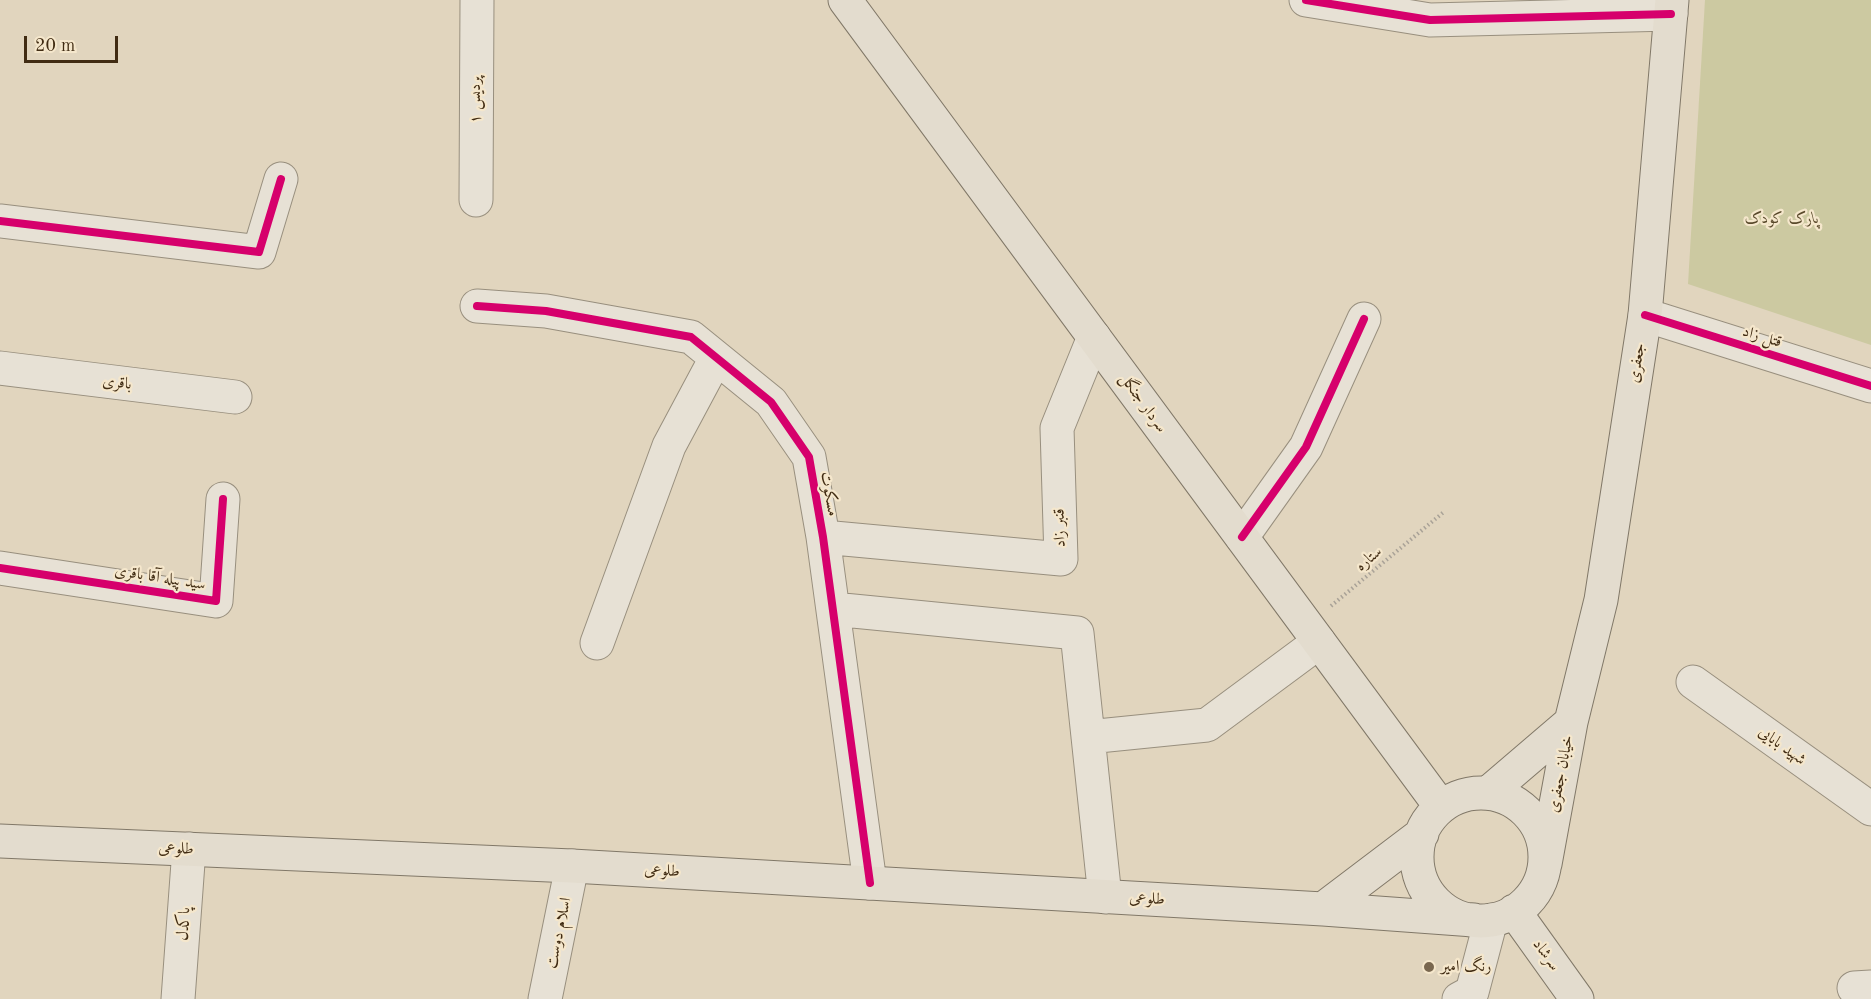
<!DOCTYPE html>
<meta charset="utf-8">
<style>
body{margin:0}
#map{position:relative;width:1871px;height:999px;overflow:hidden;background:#e1d5be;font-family:"Old Standard TT",serif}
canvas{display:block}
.scale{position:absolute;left:24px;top:36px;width:94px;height:27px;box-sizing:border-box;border:3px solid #412c13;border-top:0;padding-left:8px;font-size:18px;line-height:21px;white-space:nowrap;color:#412c13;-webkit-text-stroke:4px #f5e7cc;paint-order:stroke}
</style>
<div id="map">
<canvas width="1871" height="999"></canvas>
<div class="scale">20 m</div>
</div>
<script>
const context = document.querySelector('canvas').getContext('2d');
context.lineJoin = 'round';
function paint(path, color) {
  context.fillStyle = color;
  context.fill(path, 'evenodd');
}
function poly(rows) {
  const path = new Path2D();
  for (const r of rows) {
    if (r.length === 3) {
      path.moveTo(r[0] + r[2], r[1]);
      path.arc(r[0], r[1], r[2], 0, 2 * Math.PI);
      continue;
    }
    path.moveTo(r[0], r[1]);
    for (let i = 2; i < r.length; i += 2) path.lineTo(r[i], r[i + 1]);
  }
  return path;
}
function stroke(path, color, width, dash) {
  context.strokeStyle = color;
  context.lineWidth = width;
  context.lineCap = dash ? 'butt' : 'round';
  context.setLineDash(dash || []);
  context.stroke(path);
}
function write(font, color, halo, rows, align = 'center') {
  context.font = font + ' "Old Standard TT",Amiri,serif';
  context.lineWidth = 4.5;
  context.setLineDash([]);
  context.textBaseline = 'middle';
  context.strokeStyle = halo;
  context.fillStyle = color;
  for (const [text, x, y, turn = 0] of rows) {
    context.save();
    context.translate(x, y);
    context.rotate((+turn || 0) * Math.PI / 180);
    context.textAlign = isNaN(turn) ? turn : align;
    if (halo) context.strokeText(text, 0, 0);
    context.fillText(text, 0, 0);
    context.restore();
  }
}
paint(poly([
 [1705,0,1871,0,1871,345,1688,284]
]), '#ccc9a1');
const minor = poly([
 [1306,0,1430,20,1671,14],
 [476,200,477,0],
 [0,221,259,252,281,179],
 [477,306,546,311,691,337,771,402,809,457,823,537,870,883],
 [1645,315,1871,386],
 [0,368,235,397],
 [823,537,1061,559,1057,428,1094,337],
 [1242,537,1306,447,1364,319],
 [0,568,216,601,223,499],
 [833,609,1077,633,1105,897],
 [597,643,669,446,716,358],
 [1693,682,1871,809],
 [1088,737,1207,725,1319,642],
 [1854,988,1871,987],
 [178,999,189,849],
 [545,999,572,866],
 [1459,999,1472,992,1491,920]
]);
const major = poly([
 [845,0,1441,807],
 [1488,793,1571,722],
 [1481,857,64],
 [0,841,572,866,1323,909,1474,920],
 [1545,864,1571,722,1601,600,1645,315,1672,0],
 [1323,909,1422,834],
 [1514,911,1577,999]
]);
stroke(minor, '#988f7e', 35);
stroke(major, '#817868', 35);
stroke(poly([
 [1331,606,1445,511]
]), '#a9a297', 4, [1.5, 3]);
stroke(minor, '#e7e1d5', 33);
stroke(major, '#e3dcce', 33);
stroke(poly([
 [1306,0,1430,20,1671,14],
 [0,221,259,252,281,179],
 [477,306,546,311,691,337,771,402,809,457,823,537,870,883],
 [1645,315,1871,386],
 [1242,537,1306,447,1364,319],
 [0,568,216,601,223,499]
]), '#d6006c', 8);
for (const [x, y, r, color] of [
 [1429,967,6,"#79674f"]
]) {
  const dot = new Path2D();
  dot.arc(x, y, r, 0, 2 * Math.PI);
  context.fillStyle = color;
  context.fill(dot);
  stroke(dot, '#f5e7cc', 2);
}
write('16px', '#412c13', '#f5e7cc', [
 ["پردیس ۱",476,100,-90],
 ["قتل زاد",1762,337,17],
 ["جعفری",1637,363,-81],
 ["باقری",117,383,7],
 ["سردار جنگل",1143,403,54],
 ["مسکوت",829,494,80],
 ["قنبر زاد",1060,528,-92],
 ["ستاره",1369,559,-40],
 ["سید پیله آقا باقری",160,578,9],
 ["شهید بابایی",1782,746,36],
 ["خیابان جعفری",1561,774,-79],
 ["طلوعی",176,849,2],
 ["طلوعی",662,871,3],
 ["طلوعی",1147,899,3],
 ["پاکدل",184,924,-86],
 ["اسلام دوست",559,933,-78],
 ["سرشاد",1546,955,54]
]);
write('italic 16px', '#59492b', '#f5e7cc', [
 ["پارک کودک",1782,219]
]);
write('16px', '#412c13', '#f5e7cc', [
 ["رنگ امیر",1441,967]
], 'left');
</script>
